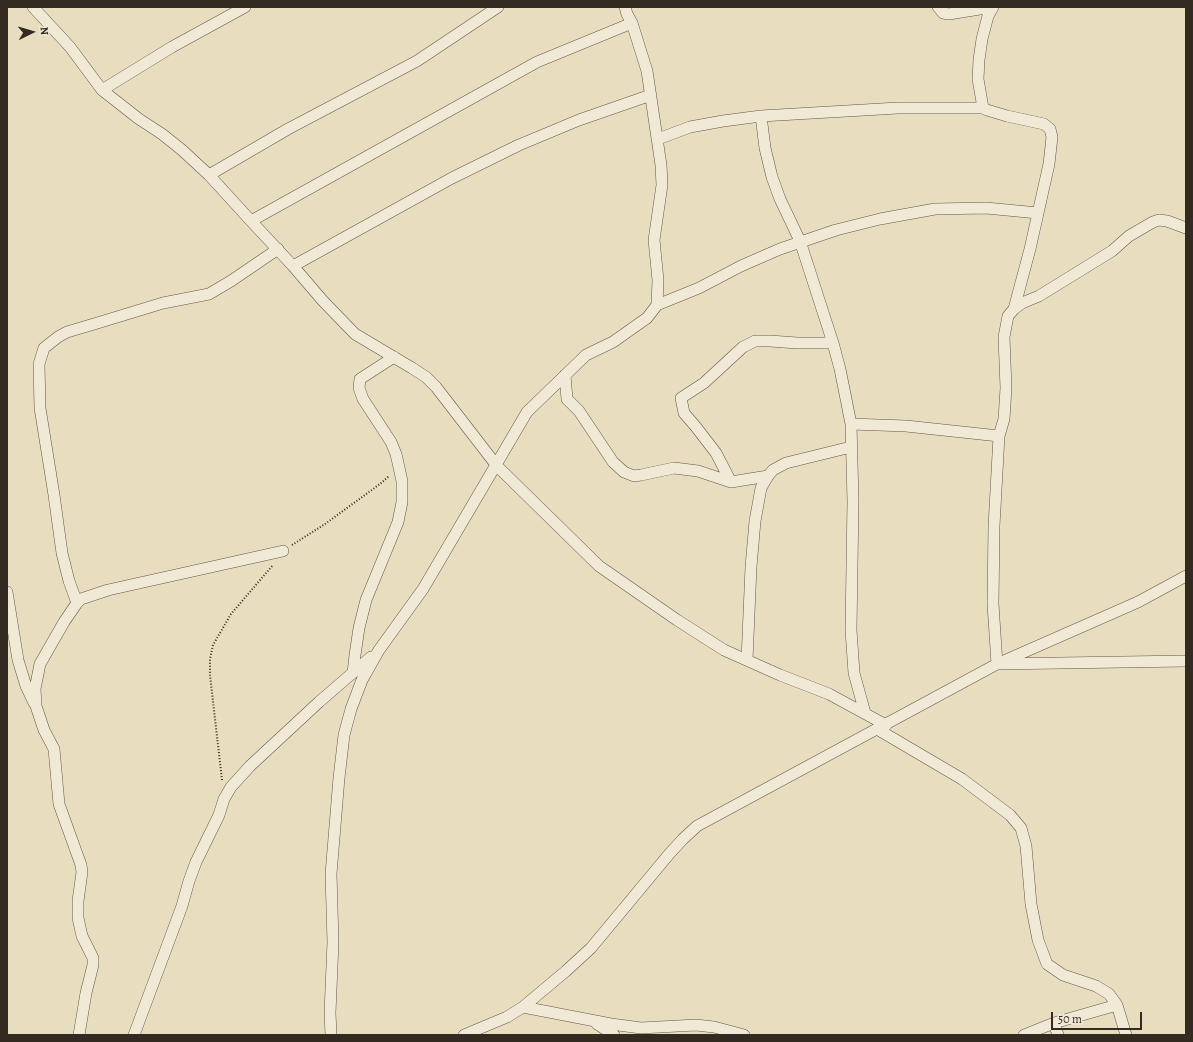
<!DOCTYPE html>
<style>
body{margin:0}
#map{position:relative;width:1193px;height:1042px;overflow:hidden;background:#e8ddbf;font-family:Alegreya,serif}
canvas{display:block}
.frame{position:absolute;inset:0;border:8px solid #332a21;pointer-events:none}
.north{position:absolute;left:12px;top:12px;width:40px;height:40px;-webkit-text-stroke:3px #f0e9d5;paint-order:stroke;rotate:85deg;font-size:11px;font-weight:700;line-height:16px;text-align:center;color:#332a21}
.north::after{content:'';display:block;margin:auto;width:14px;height:18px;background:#332a21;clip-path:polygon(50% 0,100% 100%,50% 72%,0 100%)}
.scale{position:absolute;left:1051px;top:1012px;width:91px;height:18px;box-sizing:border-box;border:2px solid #332a21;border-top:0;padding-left:5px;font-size:12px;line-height:14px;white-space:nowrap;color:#332a21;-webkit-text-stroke:3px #f0e9d5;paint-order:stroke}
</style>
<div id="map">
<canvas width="1193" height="1042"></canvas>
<div class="frame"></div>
<div class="north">N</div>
<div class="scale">50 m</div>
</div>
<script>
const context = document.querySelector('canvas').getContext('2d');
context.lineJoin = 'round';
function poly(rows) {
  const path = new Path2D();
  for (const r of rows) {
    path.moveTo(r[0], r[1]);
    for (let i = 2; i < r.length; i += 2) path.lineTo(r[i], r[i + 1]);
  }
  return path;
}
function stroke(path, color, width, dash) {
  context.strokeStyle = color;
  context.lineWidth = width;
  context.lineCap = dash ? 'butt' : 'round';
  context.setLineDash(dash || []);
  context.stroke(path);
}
const minor = poly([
 [33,7,70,47,102,90,139,119,162,134,182,150,209,175,251,221,293,266,323,301,355,334,412,368,426,377,436,387,497,466,599,566,677,620,724,650,780,675,829,694,886,725],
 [938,7,943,13,949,14,992,7],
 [993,7,988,16,982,39,979,60,978,79,983,108,987,110,1007,116,1044,124,1050,129,1052,137,1049,164,1030,249,1014,309],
 [102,90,172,47,245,7],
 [761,116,765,148,772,177,780,199,800,241,833,343,840,369,851,424,853,501,851,630,854,673,865,713],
 [658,139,690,127,723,121,761,116,898,108,983,108],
 [209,175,288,129,417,61,498,7],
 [251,221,537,62,632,23],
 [1186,228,1167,221,1159,220,1153,222,1129,236,1112,251,1039,296,1022,303,1014,309,1008,316,1004,337,1006,388,1004,419,999,436,994,526,993,604,997,664,1186,661],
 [293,266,452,178,519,145,579,120,651,95],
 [657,305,699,288,741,266,780,249,836,230,880,219,935,209,986,208,1038,213],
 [565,375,567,399,579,411,613,462,624,472,634,476,641,475,674,468,698,471,731,482,768,476],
 [851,424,906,426,999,436],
 [731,482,716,453,696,427,684,413,681,398,704,383,743,347,755,341,770,341,797,343,833,343],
 [7,592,18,660,26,686,34,703],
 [77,603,69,581,62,553,54,495,40,408,39,364,44,348,58,337,67,332,94,324,163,303,209,294,231,281,278,249],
 [747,660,751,567,755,521,761,488,768,476,773,470,786,463,851,447],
 [353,673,355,655,359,628,366,600,398,522,402,502,402,481,396,454,391,442,363,399,359,388,360,379,394,357],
 [877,729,962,779,1010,815,1021,828,1026,846,1031,904,1038,940,1047,964,1063,975,1096,986,1109,994,1117,1005,1126,1035],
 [523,1007,611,1024,641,1028,696,1025,714,1027,744,1035],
 [1054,1023,1058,1035],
 [597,1024,614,1035],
 [79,1035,86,993,93,965,93,958,82,936,78,918,78,901,82,872,81,865,59,804,54,749,44,730,36,706,35,689,40,664,64,622,77,603,81,599,108,590,283,551],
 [134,1035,182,906,189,881,196,862,219,815,224,799,231,787,250,766,319,702,371,657],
 [331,1035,330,1013,333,942,331,874,339,778,344,735,351,709,362,680,379,650,423,589,527,412,586,355,613,342,647,318,657,305,658,280,654,240,662,185,661,165,647,71,632,23,627,14,625,7],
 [464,1035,507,1017,523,1007,566,971,591,948,670,853,683,839,697,826,997,664,1138,602,1186,576],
 [1024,1035,1054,1023,1117,1005]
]);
stroke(minor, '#605748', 12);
stroke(poly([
 [292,545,325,524,380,484,389,476],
 [222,780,210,675,210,659,213,645,231,614,273,565]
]), '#332a21', 2, [1, 2]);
stroke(minor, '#f0e9d5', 11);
</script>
